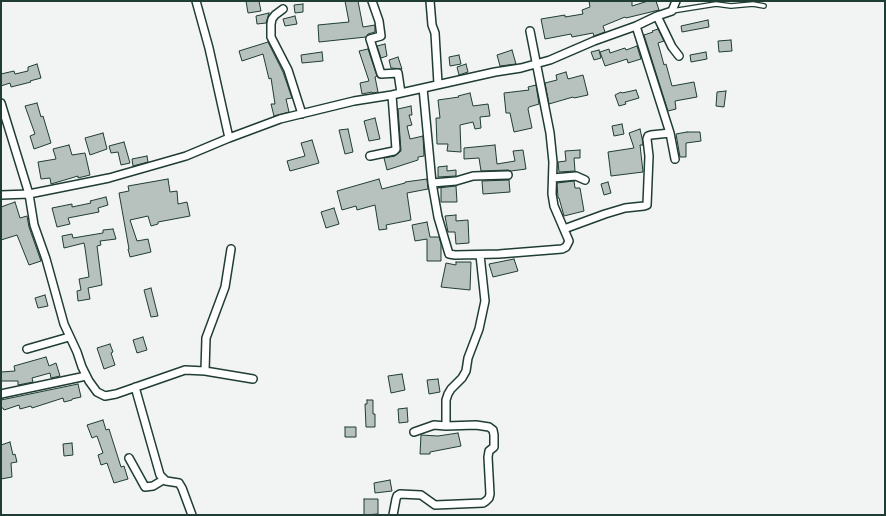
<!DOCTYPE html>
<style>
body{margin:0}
#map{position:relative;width:886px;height:516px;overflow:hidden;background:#f2f3f3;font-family:"Patrick Hand",sans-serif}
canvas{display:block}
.frame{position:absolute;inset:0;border:2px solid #1f3d34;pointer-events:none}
</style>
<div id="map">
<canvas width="886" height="516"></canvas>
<div class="frame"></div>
</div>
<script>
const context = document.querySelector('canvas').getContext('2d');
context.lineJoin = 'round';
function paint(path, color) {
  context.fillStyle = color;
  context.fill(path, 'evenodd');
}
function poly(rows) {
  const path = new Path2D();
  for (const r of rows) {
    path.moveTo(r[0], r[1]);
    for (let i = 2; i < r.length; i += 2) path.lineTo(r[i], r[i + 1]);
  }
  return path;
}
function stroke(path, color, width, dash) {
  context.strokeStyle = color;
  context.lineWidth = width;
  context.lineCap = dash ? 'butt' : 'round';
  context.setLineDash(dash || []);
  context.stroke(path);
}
const building = poly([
 [246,1,259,1,261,11,248,13,246,1],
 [345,1,358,1,363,27,375,25,375,32,368,34,366,37,319,42,318,25,349,22,345,1],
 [589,1,632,1,632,6,648,1,656,1,659,10,626,18,625,17,603,26,605,32,594,36,593,33,572,37,571,34,545,39,541,19,565,15,565,17,583,14,582,10,590,7,589,1],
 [303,4,303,12,295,13,294,5,303,4],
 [269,13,266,23,257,24,256,16,269,13],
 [295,16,297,24,285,26,283,19,295,16],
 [708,20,709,27,682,32,681,26,708,20],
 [658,29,664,41,658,43,664,65,666,64,672,86,694,82,697,97,675,101,676,109,668,111,644,35,653,32,652,31,658,29],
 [731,40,732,51,719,52,718,41,731,40],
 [268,42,283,72,292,98,286,99,289,112,274,116,271,104,275,104,271,78,269,79,263,54,242,61,239,51,268,42],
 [385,44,387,56,381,58,377,46,385,44],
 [637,46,641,59,628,63,627,59,621,61,605,66,600,52,609,49,610,53,625,48,626,50,637,46],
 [368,49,377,76,375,77,378,92,373,93,372,92,362,94,360,83,369,81,359,51,368,49],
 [512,50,516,64,500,66,497,55,512,50],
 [599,50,601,58,594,60,591,52,599,50],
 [322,52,323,61,302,63,301,55,322,52],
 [706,52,707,59,691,62,690,55,706,52],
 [459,55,461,64,450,66,449,57,459,55],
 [398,57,402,69,391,68,389,60,398,57],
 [37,64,41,78,30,81,31,82,11,87,10,83,1,86,1,74,14,71,15,74,28,71,28,67,37,64],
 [466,64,468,72,459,75,457,67,466,64],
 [566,72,568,79,583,75,588,95,574,98,573,97,549,104,545,83,557,80,556,75,566,72],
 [536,85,539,104,529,107,528,109,532,128,514,132,510,113,506,113,504,93,529,90,528,87,536,85],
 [636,90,639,98,625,102,626,104,619,106,615,95,621,92,622,93,636,90],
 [726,91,724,107,716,106,717,92,726,91],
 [470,93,473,106,488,104,490,116,480,117,481,128,475,129,473,122,460,125,461,152,447,151,448,144,437,144,436,118,440,118,438,100,459,97,458,96,470,93],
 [37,103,41,117,43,116,51,143,34,149,30,136,35,134,25,106,37,103],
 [411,106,412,115,409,115,412,125,407,126,410,139,423,136,424,156,418,157,418,160,387,170,384,158,395,156,401,151,398,109,411,106],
 [375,118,380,139,369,141,364,121,375,118],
 [622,124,624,134,614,136,612,126,622,124],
 [348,129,353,152,345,154,339,130,348,129],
 [640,129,642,138,643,145,640,145,643,172,611,176,608,152,634,148,629,133,640,129],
 [687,132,700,132,701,141,686,143,686,157,680,157,676,134,687,132],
 [103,133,107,149,90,155,85,138,103,133],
 [312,140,319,163,290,171,287,161,305,156,301,143,312,140],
 [124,142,130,163,121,165,118,152,111,153,109,146,124,142],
 [69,145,72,155,85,153,90,175,78,178,78,176,51,184,50,178,41,179,38,162,56,159,53,149,69,145],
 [495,145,497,164,515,161,513,151,523,150,526,169,511,171,508,170,481,171,479,158,464,159,464,148,495,145],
 [580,150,580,158,574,158,575,171,559,172,558,162,566,161,565,151,580,150],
 [147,156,148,162,133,166,132,159,147,156],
 [447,166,447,171,456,170,456,176,438,177,438,167,447,166],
 [168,179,170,192,177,191,178,204,187,202,190,216,158,222,158,224,151,226,148,216,130,220,137,241,148,239,151,252,130,257,128,249,129,249,119,193,129,191,128,186,168,179],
 [379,179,382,189,405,183,405,182,427,179,428,189,407,193,411,220,386,225,387,229,379,230,375,205,357,210,356,206,342,210,337,191,379,179],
 [509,180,510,192,483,194,482,181,509,180],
 [574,181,575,188,580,188,584,211,564,216,559,198,558,198,557,183,574,181],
 [608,182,611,193,604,195,601,184,608,182],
 [456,186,457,202,441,202,441,187,438,188,456,186],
 [106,197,108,205,98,208,99,212,68,218,70,224,57,227,52,208,72,204,72,207,91,203,90,201,106,197],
 [15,202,20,218,27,216,29,227,41,261,29,265,17,235,1,240,1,207,15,202],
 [334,208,339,224,326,228,321,212,334,208],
 [456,215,456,221,468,220,469,243,456,244,455,232,448,232,445,216,456,215],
 [427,222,430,237,439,237,441,244,441,261,427,261,427,239,415,241,412,225,427,222],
 [113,229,116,239,100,241,101,245,97,246,102,285,88,288,90,299,78,301,77,291,81,290,79,279,89,277,85,248,84,243,64,248,62,236,72,234,73,238,103,233,103,230,113,229],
 [514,259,518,271,493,277,489,264,514,259],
 [456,262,471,262,470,290,441,287,446,263,456,265,456,262],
 [151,288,158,316,151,317,144,290,151,288],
 [45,295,48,306,38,308,35,298,45,295],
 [143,337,147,350,137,353,133,340,143,337],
 [110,344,113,352,111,353,115,365,104,369,97,348,110,344],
 [46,357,49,366,56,363,60,376,51,378,50,373,32,378,33,382,18,385,18,381,1,381,1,372,15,371,14,366,46,357],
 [402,374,405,390,391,393,388,376,402,374],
 [438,379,440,392,429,394,427,380,438,379],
 [78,384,81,397,72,399,72,400,64,402,63,398,32,408,31,406,20,409,19,405,4,410,3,408,1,408,1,400,78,384],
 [367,400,373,400,373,414,375,414,375,427,366,427,365,404,367,404,367,400],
 [407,408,408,422,399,423,398,409,407,408],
 [103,420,106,430,109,429,121,467,124,466,128,479,114,483,107,463,101,465,98,455,103,453,97,436,92,438,87,425,103,420],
 [345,427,356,427,356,437,345,437,345,427],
 [458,433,461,446,430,452,430,454,420,454,421,435,438,436,458,433],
 [10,442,13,455,15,454,17,462,11,463,12,477,1,479,1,445,10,442],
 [72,443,73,455,64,456,63,444,72,443],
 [390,480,392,491,375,493,374,483,390,480],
 [364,499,378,499,378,514,364,515,364,499]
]);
paint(building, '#b7c1bd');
stroke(building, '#1f3d34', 1);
const service = poly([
 [672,11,716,4,731,6,753,4,764,6]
]);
const minor = poly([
 [372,1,379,21,381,36,370,39,381,74,398,73,401,93],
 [430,1,432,25,435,33,438,84],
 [283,9,275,15,272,19,271,24,271,37,288,70,302,114],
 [657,16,672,47,679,56],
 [636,26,670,133,675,159],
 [423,88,432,183],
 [1,103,29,194,34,225,46,259,64,324,77,352,82,367,89,381,97,392,105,396,116,394,185,370,205,371,253,379],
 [229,138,280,119,354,101,392,95,495,72,521,68,550,60,594,41,636,26,657,16,672,11,676,1],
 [370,156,394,151,396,149,392,95],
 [508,175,473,176,456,181,432,183,438,217,449,254,455,255,499,254,562,249,566,247,569,241,554,206,552,194,553,162,550,133,530,31],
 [553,178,576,176,585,180],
 [1,195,29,194,109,178,186,156,229,138,209,48,196,1],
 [564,229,605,214,625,208,644,206,647,205,649,156,647,139,648,136,651,135,670,133],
 [27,349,69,337],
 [205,371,206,338,225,287,231,249],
 [135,387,160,475,166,481,179,483,182,488,192,515],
 [1,394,86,376],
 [414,432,434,425,446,426,446,400,448,394,451,389,462,378,466,371,468,358,479,329,485,301,480,255],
 [129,458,145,487,153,486,163,480],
 [393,515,396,499,397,496,400,494,421,495,435,505,483,503,486,501,489,498,490,494,488,457,489,451,494,447,494,435,493,430,489,427,476,425,446,426]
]);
stroke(service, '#1f3d34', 6);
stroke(minor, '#1f3d34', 10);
stroke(service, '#fff', 3.5);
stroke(minor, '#fff', 7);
</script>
